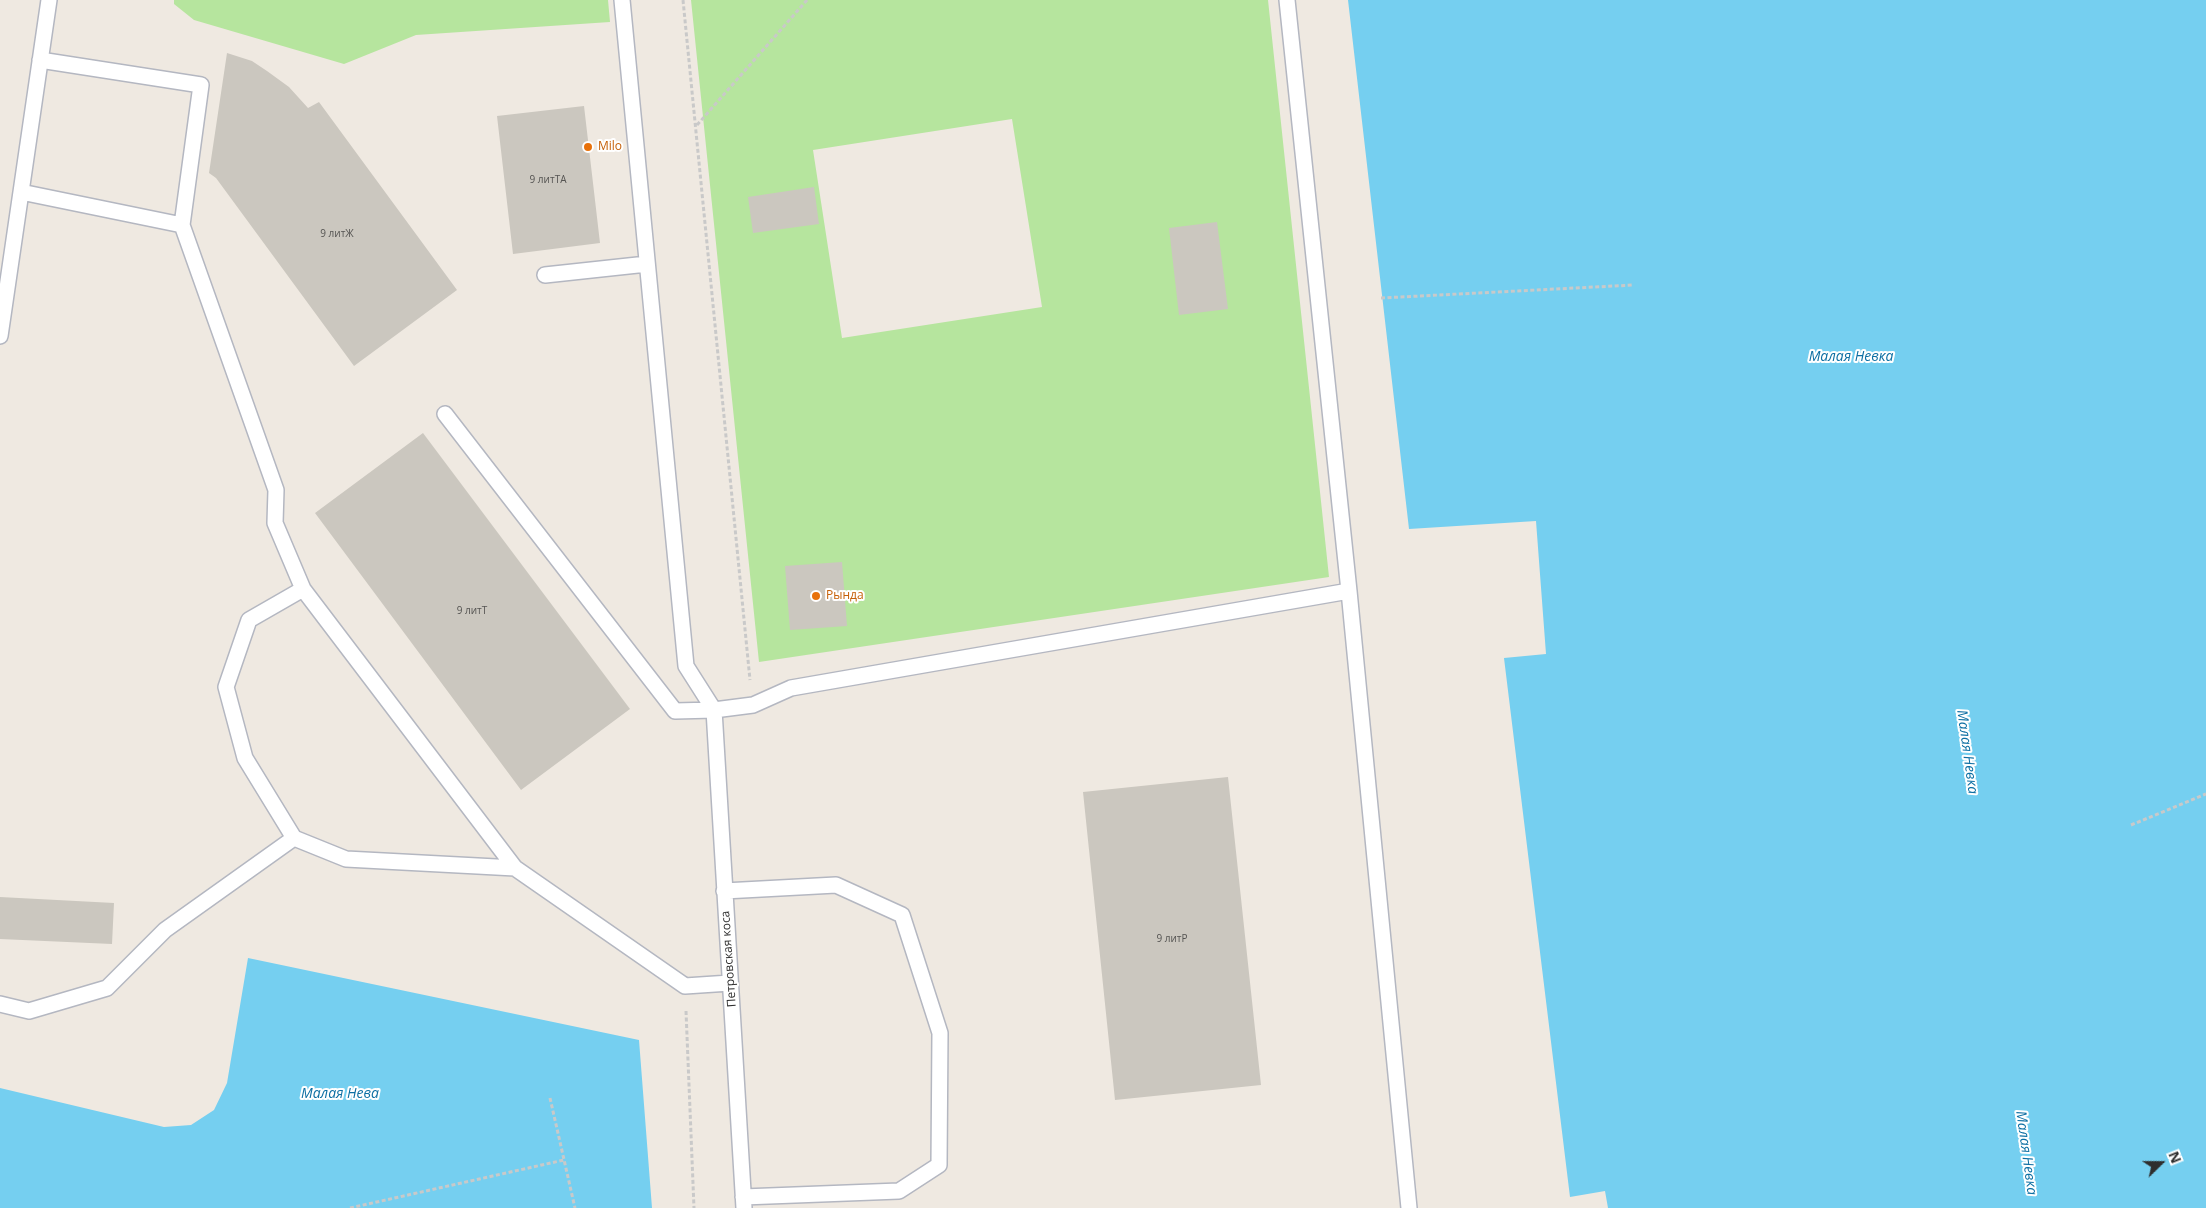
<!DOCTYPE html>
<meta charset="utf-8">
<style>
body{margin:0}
#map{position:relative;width:2206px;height:1208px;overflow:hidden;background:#efe9e1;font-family:"Open Sans",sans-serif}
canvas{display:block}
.north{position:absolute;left:2136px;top:1138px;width:50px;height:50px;-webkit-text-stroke:4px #fff;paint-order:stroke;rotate:68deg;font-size:14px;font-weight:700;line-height:20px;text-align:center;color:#2e2e2e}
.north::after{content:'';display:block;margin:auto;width:18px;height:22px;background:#2e2e2e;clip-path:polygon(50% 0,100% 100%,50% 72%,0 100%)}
</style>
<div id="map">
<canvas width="2206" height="1208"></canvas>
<div class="north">N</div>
</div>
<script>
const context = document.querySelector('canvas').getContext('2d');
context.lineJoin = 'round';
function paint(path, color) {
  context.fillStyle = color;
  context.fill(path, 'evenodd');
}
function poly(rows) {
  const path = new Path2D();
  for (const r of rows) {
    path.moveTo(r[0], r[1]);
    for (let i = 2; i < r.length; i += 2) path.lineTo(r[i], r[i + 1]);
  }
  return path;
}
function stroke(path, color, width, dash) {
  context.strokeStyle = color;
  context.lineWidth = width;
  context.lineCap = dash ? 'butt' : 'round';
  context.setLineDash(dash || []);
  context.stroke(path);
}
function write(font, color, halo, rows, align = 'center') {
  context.font = font + ' "Open Sans",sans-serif';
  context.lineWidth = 4;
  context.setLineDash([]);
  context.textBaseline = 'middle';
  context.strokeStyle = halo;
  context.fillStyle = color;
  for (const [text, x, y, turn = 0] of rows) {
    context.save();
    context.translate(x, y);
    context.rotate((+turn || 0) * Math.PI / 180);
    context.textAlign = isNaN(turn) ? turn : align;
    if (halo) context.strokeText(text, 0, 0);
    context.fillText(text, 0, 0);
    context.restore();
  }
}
paint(poly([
 [174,0,608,0,610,22,416,35,344,64,194,20,174,4],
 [691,0,1268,0,1329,577,759,662],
 [1012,119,1042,307,842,338,813,150]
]), '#b6e59e');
paint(poly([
 [1348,0,2206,0,2206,1208,1608,1208,1605,1191,1570,1197,1504,658,1546,654,1536,521,1409,529],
 [248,958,639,1040,652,1208,0,1208,0,1088,164,1127,191,1125,214,1110,227,1083]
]), '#75cff0');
paint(poly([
 [227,53,252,61,267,71,289,87,308,108,319,102,457,290,354,366,216,178,209,173],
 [584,106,600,243,513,254,497,116],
 [814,187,819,224,753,233,748,197],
 [1217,222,1228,309,1179,315,1169,228],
 [423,433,630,709,521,790,315,513],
 [842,562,847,626,790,630,785,566],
 [1228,777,1261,1085,1115,1100,1083,792],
 [0,897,114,903,112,944,0,939]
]), '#cbc7bf');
const service = poly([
 [622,0,686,666,714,710,744,1208],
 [40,60,201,85,182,225,276,490,275,523,303,589,515,868],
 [21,192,182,225],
 [545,275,647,264],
 [0,336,49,0],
 [445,414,675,711,714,710,753,705,791,688,1349,591,1287,0],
 [1349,591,1409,1208],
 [294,838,245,758,226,687,249,620,303,589],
 [724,891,836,885,902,915,940,1033,939,1165,899,1191,743,1197],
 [0,1004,29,1011,107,988,165,930,294,838,346,859,515,868,685,986,730,983]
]);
stroke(service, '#b4b7c1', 18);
stroke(poly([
 [683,0,750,680],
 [697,125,807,0],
 [1381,298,1634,285],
 [2131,825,2206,794],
 [686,1011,694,1208],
 [550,1098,575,1208],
 [350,1208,564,1160]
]), '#c9c9c9', 3, [4, 2.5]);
stroke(service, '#fff', 15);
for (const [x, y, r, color] of [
 [588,147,5,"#e8710a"],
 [816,596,5,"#e8710a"]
]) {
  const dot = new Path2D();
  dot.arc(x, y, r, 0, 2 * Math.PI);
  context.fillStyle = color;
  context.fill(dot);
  stroke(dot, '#fff', 2);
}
write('10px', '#555452', null, [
 ["9 литТА",548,180],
 ["9 литЖ",337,234],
 ["9 литТ",472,611],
 ["9 литР",1172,939]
]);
write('12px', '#c56008', '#fff', [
 ["Milo",598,147],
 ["Рында",826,596]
], 'left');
write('12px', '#2e2e2e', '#fff', [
 ["Петровская коса",729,959,-94]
]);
write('italic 14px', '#0d6fa3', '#fff', [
 ["Малая Невка",1851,357],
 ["Малая Невка",1967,752,82],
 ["Малая Нева",340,1094],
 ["Малая Невка",2026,1153,82]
]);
</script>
